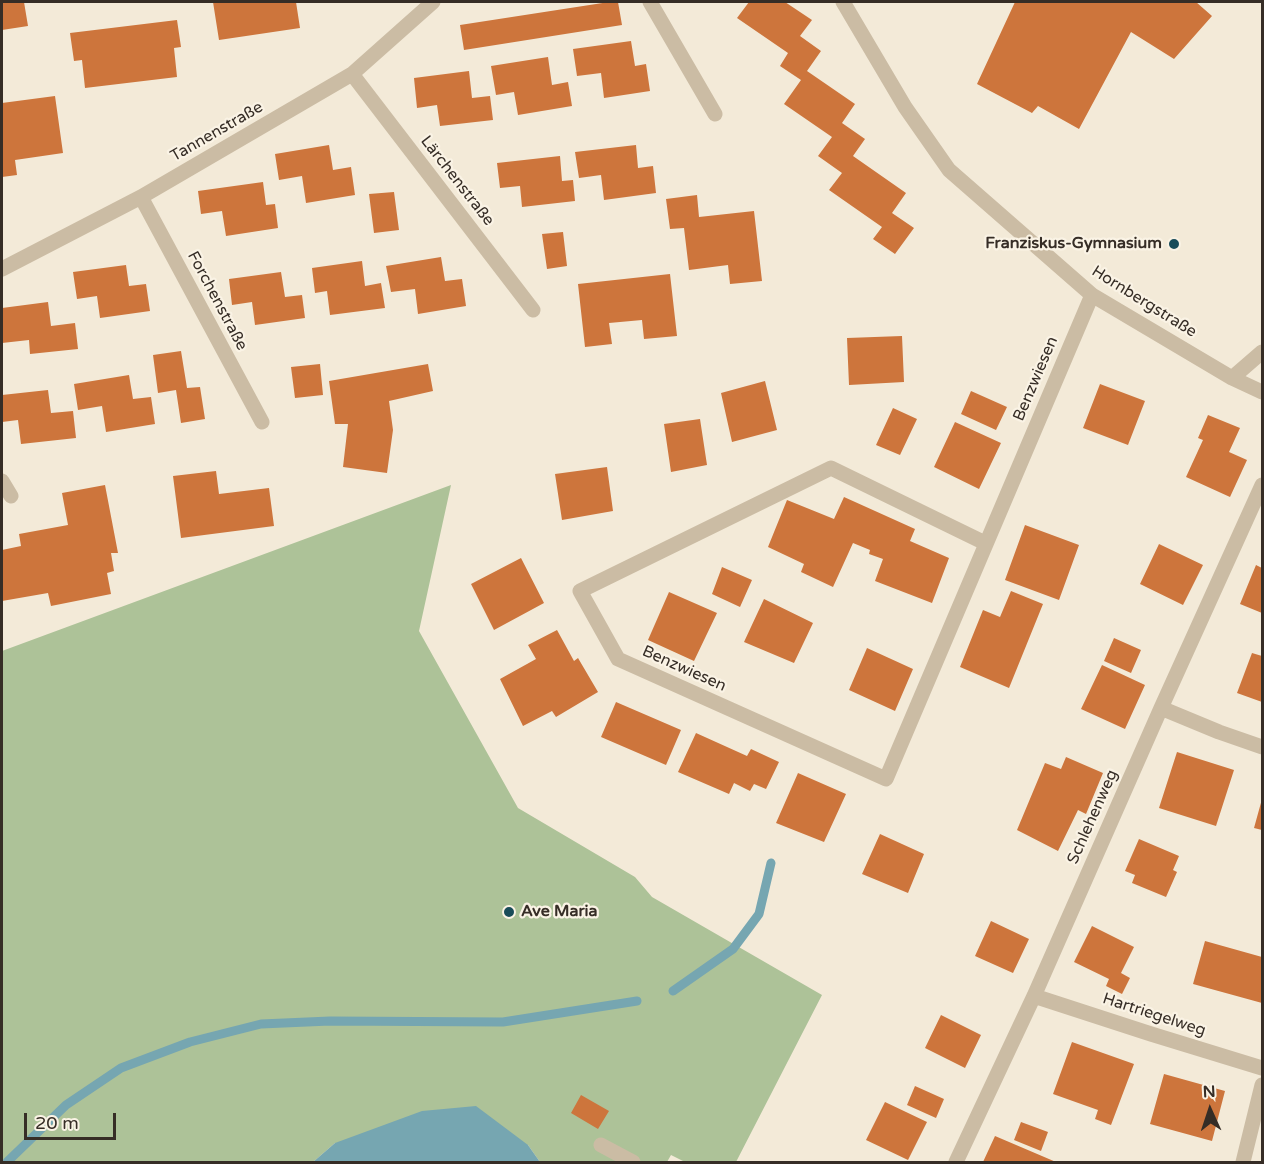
<!DOCTYPE html>
<meta charset="utf-8">
<style>
body{margin:0}
#map{position:relative;width:1264px;height:1164px;overflow:hidden;background:#f3ead8;font-family:"Varela Round",sans-serif}
canvas{display:block}
.frame{position:absolute;inset:0;border:3px solid #362d26;pointer-events:none}
.north{position:absolute;left:1180px;top:1080px;width:60px;height:60px;-webkit-text-stroke:4px #faf3e5;paint-order:stroke;rotate:357deg;font-size:16px;font-weight:700;line-height:24px;text-align:center;color:#362d26}
.north::after{content:'';display:block;margin:auto;width:21px;height:27px;background:#362d26;clip-path:polygon(50% 0,100% 100%,50% 72%,0 100%)}
.scale{position:absolute;left:24px;top:1113px;width:92px;height:27px;box-sizing:border-box;border:3px solid #362d26;border-top:0;padding-left:8px;font-size:18px;line-height:21px;white-space:nowrap;color:#362d26;-webkit-text-stroke:4px #faf3e5;paint-order:stroke}
</style>
<div id="map">
<canvas width="1264" height="1164"></canvas>
<div class="frame"></div>
<div class="north">N</div>
<div class="scale">20 m</div>
</div>
<script>
const context = document.querySelector('canvas').getContext('2d');
context.lineJoin = 'round';
function paint(path, color) {
  context.fillStyle = color;
  context.fill(path, 'evenodd');
}
function poly(rows) {
  const path = new Path2D();
  for (const r of rows) {
    path.moveTo(r[0], r[1]);
    for (let i = 2; i < r.length; i += 2) path.lineTo(r[i], r[i + 1]);
  }
  return path;
}
function stroke(path, color, width, dash) {
  context.strokeStyle = color;
  context.lineWidth = width;
  context.lineCap = dash ? 'butt' : 'round';
  context.setLineDash(dash || []);
  context.stroke(path);
}
function write(font, color, halo, rows, align = 'center') {
  context.font = font + ' "Varela Round",sans-serif';
  context.lineWidth = 4.5;
  context.setLineDash([]);
  context.textBaseline = 'middle';
  context.strokeStyle = halo;
  context.fillStyle = color;
  for (const [text, x, y, turn = 0] of rows) {
    context.save();
    context.translate(x, y);
    context.rotate((+turn || 0) * Math.PI / 180);
    context.textAlign = isNaN(turn) ? turn : align;
    if (halo) context.strokeText(text, 0, 0);
    context.fillText(text, 0, 0);
    context.restore();
  }
}
paint(poly([
 [451,485,419,631,518,808,635,877,652,897,822,995,736,1162,685,1162,671,1155,667,1162,540,1162,528,1145,335,1143,313,1162,2,1162,2,651]
]), '#adc298');
paint(poly([
 [476,1106,528,1145,540,1162,313,1162,335,1143,422,1111]
]), '#76a6b1');
stroke(poly([
 [673,991,733,949,759,914,771,863],
 [7,1162,66,1105,121,1068,190,1042,261,1024,330,1021,503,1022,637,1001]
]), '#76a6b1', 9);
paint(poly([
 [2,2,24,2,28,26,2,30],
 [213,2,296,2,300,28,219,40],
 [609,2,618,2,622,25,464,50,460,25],
 [749,2,785,2,812,20,800,36,821,51,807,71,855,104,842,123,865,139,853,156,906,193,892,213,914,228,895,254,873,239,882,227,829,190,842,173,818,156,832,137,784,104,801,80,780,66,788,53,737,18],
 [1015,2,1196,2,1212,16,1174,59,1131,32,1079,129,1038,106,1032,113,977,84],
 [177,20,181,47,174,48,177,77,85,88,82,60,74,61,70,33],
 [631,41,635,66,646,64,650,91,604,98,601,73,577,76,573,49],
 [548,57,552,85,568,82,572,106,518,115,514,92,496,95,491,66],
 [469,71,472,98,490,96,493,120,440,126,437,105,417,108,414,78],
 [55,96,63,153,15,160,17,175,2,177,2,103],
 [329,145,333,170,351,167,355,195,306,203,302,176,279,180,275,154],
 [636,145,638,168,653,166,656,193,604,200,601,175,579,178,575,152],
 [560,156,562,181,573,180,575,201,522,207,520,186,500,188,497,163],
 [263,182,266,205,275,204,278,228,226,236,222,211,201,214,198,191],
 [394,192,399,230,374,233,369,194],
 [697,195,699,217,754,211,762,281,730,284,728,265,689,270,684,228,670,229,666,199],
 [563,232,567,266,547,269,542,234],
 [441,257,445,281,462,279,466,306,418,314,415,289,391,292,386,266],
 [362,261,365,286,381,283,385,308,330,315,327,291,315,293,312,268],
 [126,265,129,286,146,284,150,311,100,318,97,296,77,299,73,272],
 [281,272,285,297,302,295,305,318,255,325,252,302,232,305,229,279],
 [670,274,677,336,644,339,642,320,609,323,612,344,585,347,578,284],
 [48,302,51,326,75,323,78,349,30,354,29,340,2,343,2,308],
 [902,336,904,382,849,385,847,338],
 [181,351,187,388,200,387,205,419,181,423,176,390,158,393,153,355],
 [320,364,323,395,295,398,291,367],
 [428,364,433,391,389,401,393,430,387,473,343,467,348,424,335,424,329,381],
 [129,375,133,399,151,397,155,424,106,432,102,406,78,410,74,384],
 [765,381,777,430,732,442,721,393],
 [1100,384,1145,401,1128,445,1083,428],
 [48,390,51,413,73,411,76,438,21,444,18,420,2,422,2,395],
 [971,391,1007,407,996,430,961,414],
 [893,408,917,419,900,455,876,445],
 [1208,415,1240,428,1229,452,1247,460,1230,497,1186,477,1203,440,1198,438],
 [700,419,707,465,671,472,664,424],
 [955,422,1001,443,979,489,934,467],
 [607,467,613,511,562,520,555,474],
 [216,471,219,494,269,488,274,526,181,538,173,476],
 [105,485,118,553,111,553,114,571,107,573,111,594,51,606,48,593,2,601,2,550,21,546,19,534,68,525,62,493],
 [844,497,915,529,910,541,949,558,932,603,875,581,883,559,869,554,870,550,853,543,833,587,801,572,804,564,768,547,787,500,834,519],
 [1025,525,1079,545,1059,600,1005,580],
 [1159,544,1203,565,1183,605,1140,584],
 [521,558,544,603,494,630,471,584],
 [1256,565,1262,568,1262,613,1240,604],
 [722,567,752,580,740,607,712,594],
 [1011,591,1043,604,1009,688,960,667,983,610,1000,617],
 [669,592,717,613,694,661,648,640],
 [764,599,813,623,794,663,744,642],
 [557,630,574,661,578,658,598,692,556,717,552,711,523,726,500,679,536,659,528,645],
 [1114,638,1141,650,1131,673,1104,661],
 [867,648,913,669,895,711,849,690],
 [1252,653,1262,656,1262,702,1237,693],
 [1102,665,1145,685,1125,729,1081,709],
 [616,702,681,730,666,765,601,737],
 [696,733,747,756,751,749,779,762,766,789,754,784,750,791,734,783,729,794,678,772],
 [1177,752,1234,770,1216,826,1159,808],
 [1066,757,1103,773,1086,814,1078,810,1058,851,1017,830,1045,763,1061,769],
 [798,773,846,794,824,842,776,823],
 [1262,799,1262,830,1254,828],
 [880,834,924,854,908,893,862,874],
 [1139,839,1179,856,1173,870,1177,872,1166,897,1132,883,1135,875,1125,871],
 [991,921,1029,939,1013,973,975,956],
 [1092,926,1134,947,1121,973,1130,978,1122,994,1106,986,1109,979,1074,962],
 [1205,941,1262,957,1262,1003,1193,984],
 [941,1015,981,1035,965,1068,925,1048],
 [1072,1042,1134,1064,1111,1125,1095,1119,1098,1110,1053,1094],
 [1164,1074,1225,1091,1212,1141,1150,1124],
 [915,1086,944,1099,936,1118,907,1105],
 [581,1095,609,1111,598,1129,571,1113],
 [885,1102,927,1122,908,1160,866,1140],
 [1021,1122,1048,1132,1041,1151,1014,1140],
 [995,1136,1056,1162,983,1162]
]), '#cd753c');
stroke(poly([
 [650,2,715,114],
 [843,2,905,107,949,170,1092,295,1232,378,1262,392],
 [352,74,533,310],
 [141,197,262,422],
 [2,269,141,197,352,74,433,2],
 [1232,378,1262,352],
 [2,481,11,496],
 [985,543,831,468,580,591,618,659,886,779,1092,295],
 [1161,708,1219,732,1262,747],
 [1034,996,1151,1034,1262,1068],
 [601,1145,633,1162],
 [956,1162,1034,996,1161,708,1262,485],
 [1243,1162,1262,1085]
]), '#cbbca4', 15);
for (const [x, y, r, color] of [
 [1174,244,6,"#194c59"],
 [509,912,6,"#194c59"]
]) {
  const dot = new Path2D();
  dot.arc(x, y, r, 0, 2 * Math.PI);
  context.fillStyle = color;
  context.fill(dot);
  stroke(dot, '#faf3e5', 2);
}
write('16px', '#362d26', '#faf3e5', [
 ["Tannenstraße",217,132,-30],
 ["Lärchenstraße",457,181,52],
 ["Forchenstraße",217,301,62],
 ["Hornbergstraße",1144,302,32],
 ["Benzwiesen",1036,379,-67],
 ["Benzwiesen",684,669,24],
 ["Schlehenweg",1093,817,-66],
 ["Hartriegelweg",1154,1015,18]
]);
write('bold 16px', '#362d26', '#faf3e5', [
 ["Franziskus-Gymnasium",1162,244],
 ["Ave Maria",521,912,"left"]
], 'right');
</script>
